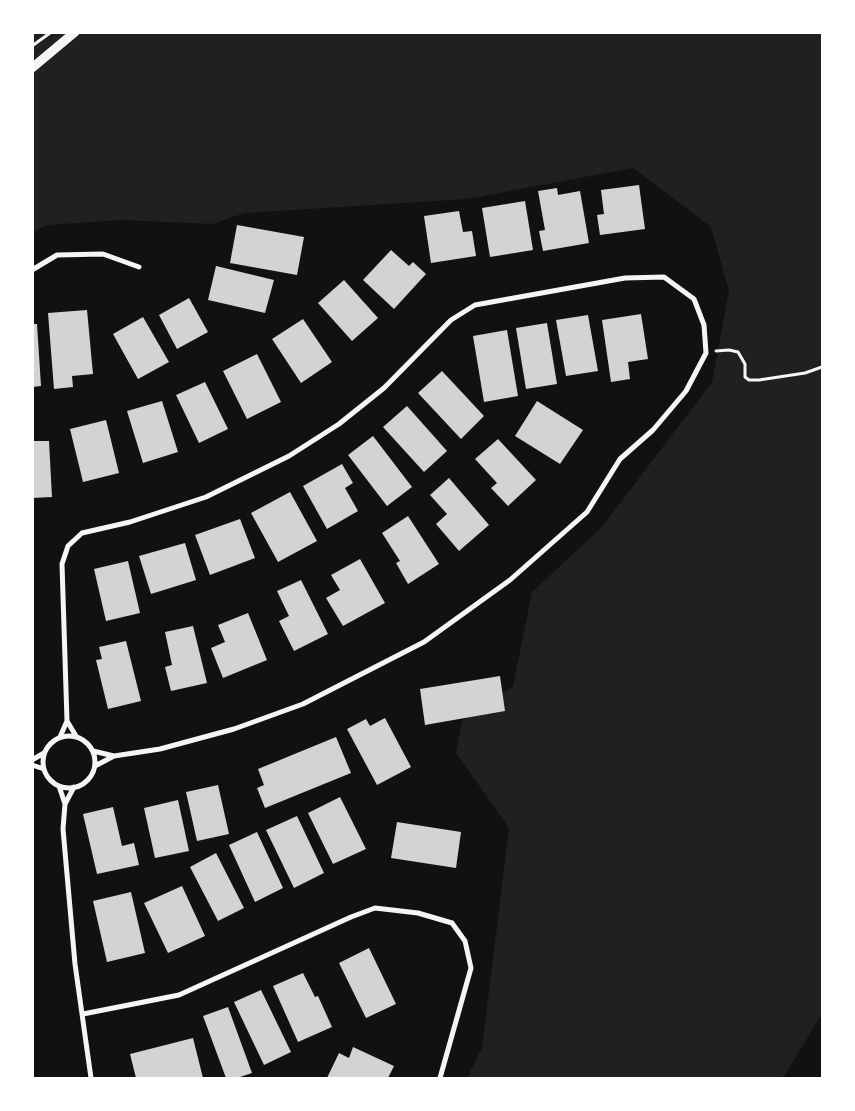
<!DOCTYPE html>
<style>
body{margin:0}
#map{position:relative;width:855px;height:1111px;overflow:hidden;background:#111;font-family:"Fira Sans",sans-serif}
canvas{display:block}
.frame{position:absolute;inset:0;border:34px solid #fff;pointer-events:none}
</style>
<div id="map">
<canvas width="855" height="1111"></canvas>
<div class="frame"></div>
</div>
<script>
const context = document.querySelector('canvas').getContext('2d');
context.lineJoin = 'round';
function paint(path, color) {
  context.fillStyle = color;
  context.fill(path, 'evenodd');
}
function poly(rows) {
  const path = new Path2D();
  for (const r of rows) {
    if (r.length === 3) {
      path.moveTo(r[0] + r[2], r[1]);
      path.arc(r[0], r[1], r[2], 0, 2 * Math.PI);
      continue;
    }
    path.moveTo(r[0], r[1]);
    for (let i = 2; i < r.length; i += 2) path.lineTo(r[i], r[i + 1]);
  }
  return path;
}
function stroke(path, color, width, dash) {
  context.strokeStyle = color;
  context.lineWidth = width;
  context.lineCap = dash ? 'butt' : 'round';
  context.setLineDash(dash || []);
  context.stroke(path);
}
paint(poly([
 [33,33,822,33,822,1014,783,1078,467,1078,482,1048,509,828,456,753,462,721,513,686,532,592,602,527,712,382,729,291,711,227,633,168,467,199,245,213,212,224,122,220,47,225,33,232]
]), '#202020');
paint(poly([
 [639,185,645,229,600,235,597,215,604,214,601,190],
 [557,188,558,195,580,191,589,243,543,251,539,231,545,230,538,191],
 [525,201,533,250,490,257,482,208],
 [459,211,463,232,472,231,476,256,431,263,424,216],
 [237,225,304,237,297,275,230,263],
 [391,250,409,266,413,262,426,274,394,309,363,280],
 [216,266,274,280,265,313,208,300],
 [344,280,378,318,352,341,318,303],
 [189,298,208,332,177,349,159,315],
 [87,310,93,374,72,376,73,387,54,389,48,313],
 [641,314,648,359,628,362,630,379,611,382,602,320],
 [588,315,598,371,566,376,556,320],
 [143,317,169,362,138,379,113,334],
 [303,319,332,362,301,383,272,339],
 [547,323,557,384,526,389,516,328],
 [32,324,37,324,41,386,32,387],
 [507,330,518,396,484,402,473,336],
 [257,354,281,402,247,419,223,371],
 [442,371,484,416,461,439,418,393],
 [205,382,228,429,199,443,176,395],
 [162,401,178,452,143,463,127,411],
 [537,401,583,430,560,464,515,436],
 [407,406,447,451,424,472,383,427],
 [106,420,119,473,83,482,70,429],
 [373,436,412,487,387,506,348,455],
 [498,439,536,480,508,506,491,488,497,483,475,459],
 [32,441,49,441,52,497,32,498],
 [342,464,353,483,345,488,358,511,327,529,303,486],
 [449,478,489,525,459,551,436,524,447,514,430,495],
 [290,492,317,541,278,562,251,513],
 [408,516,439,564,408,584,396,563,400,561,382,533],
 [240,519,255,558,210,575,195,535],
 [185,543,196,580,151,594,139,556],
 [360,559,385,603,343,626,326,598,340,590,331,575],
 [128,561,140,613,106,621,94,569],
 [301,580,328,634,294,651,279,621,289,616,277,591],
 [248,613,267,660,223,678,211,648,225,642,218,625],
 [193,626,207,683,171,691,165,667,172,665,165,632],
 [126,641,141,701,108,709,96,660,102,659,99,647],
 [500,676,505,711,425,725,420,689],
 [385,718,411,767,377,785,347,729,366,719,370,726],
 [336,737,351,773,265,808,257,788,264,785,258,769],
 [218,785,229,834,197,841,186,792],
 [340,797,366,849,333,864,308,813],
 [178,800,189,851,155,858,144,808],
 [113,807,122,846,134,843,139,865,97,874,83,814],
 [297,816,324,873,294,888,266,830],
 [397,822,461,832,456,868,391,858],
 [257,832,283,888,255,902,229,845],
 [216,853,244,908,218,921,190,867],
 [182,886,205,936,168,953,144,903],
 [131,892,145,953,107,962,93,901],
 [369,948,396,1004,366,1018,339,963],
 [303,973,315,997,318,996,332,1027,298,1042,273,986],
 [261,990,291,1052,264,1065,234,1002],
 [228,1007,252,1073,237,1078,226,1078,203,1016],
 [193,1038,203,1078,136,1078,130,1054],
 [353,1047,394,1066,388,1078,327,1078,339,1053,349,1058]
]), '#d3d3d3');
stroke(poly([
 [32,46,50,33],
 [716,351,729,350,738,352,745,364,745,377,749,380,759,380,805,373,822,367]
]), '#f5f5f5', 3);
stroke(poly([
 [32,270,57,255,103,254,139,267],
 [67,721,76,736],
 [69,762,26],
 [60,737,67,721,62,564,68,546,82,533,130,522,206,497,289,456,339,424,384,388,451,320,475,305,625,278,664,277,694,299,704,325,706,353,686,391,653,430,620,459,587,512,510,580,424,642,303,704,234,729,160,749,114,756,93,751],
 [32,760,44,753],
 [32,765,44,769],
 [95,766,114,756],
 [59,786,65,804],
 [74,787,65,804,63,829,75,964,91,1078],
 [83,1014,179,995,351,917,375,908,418,913,452,923,465,941,471,968,440,1078]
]), '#f5f5f5', 5);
stroke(poly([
 [32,68,75,32]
]), '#f5f5f5', 9);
</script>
